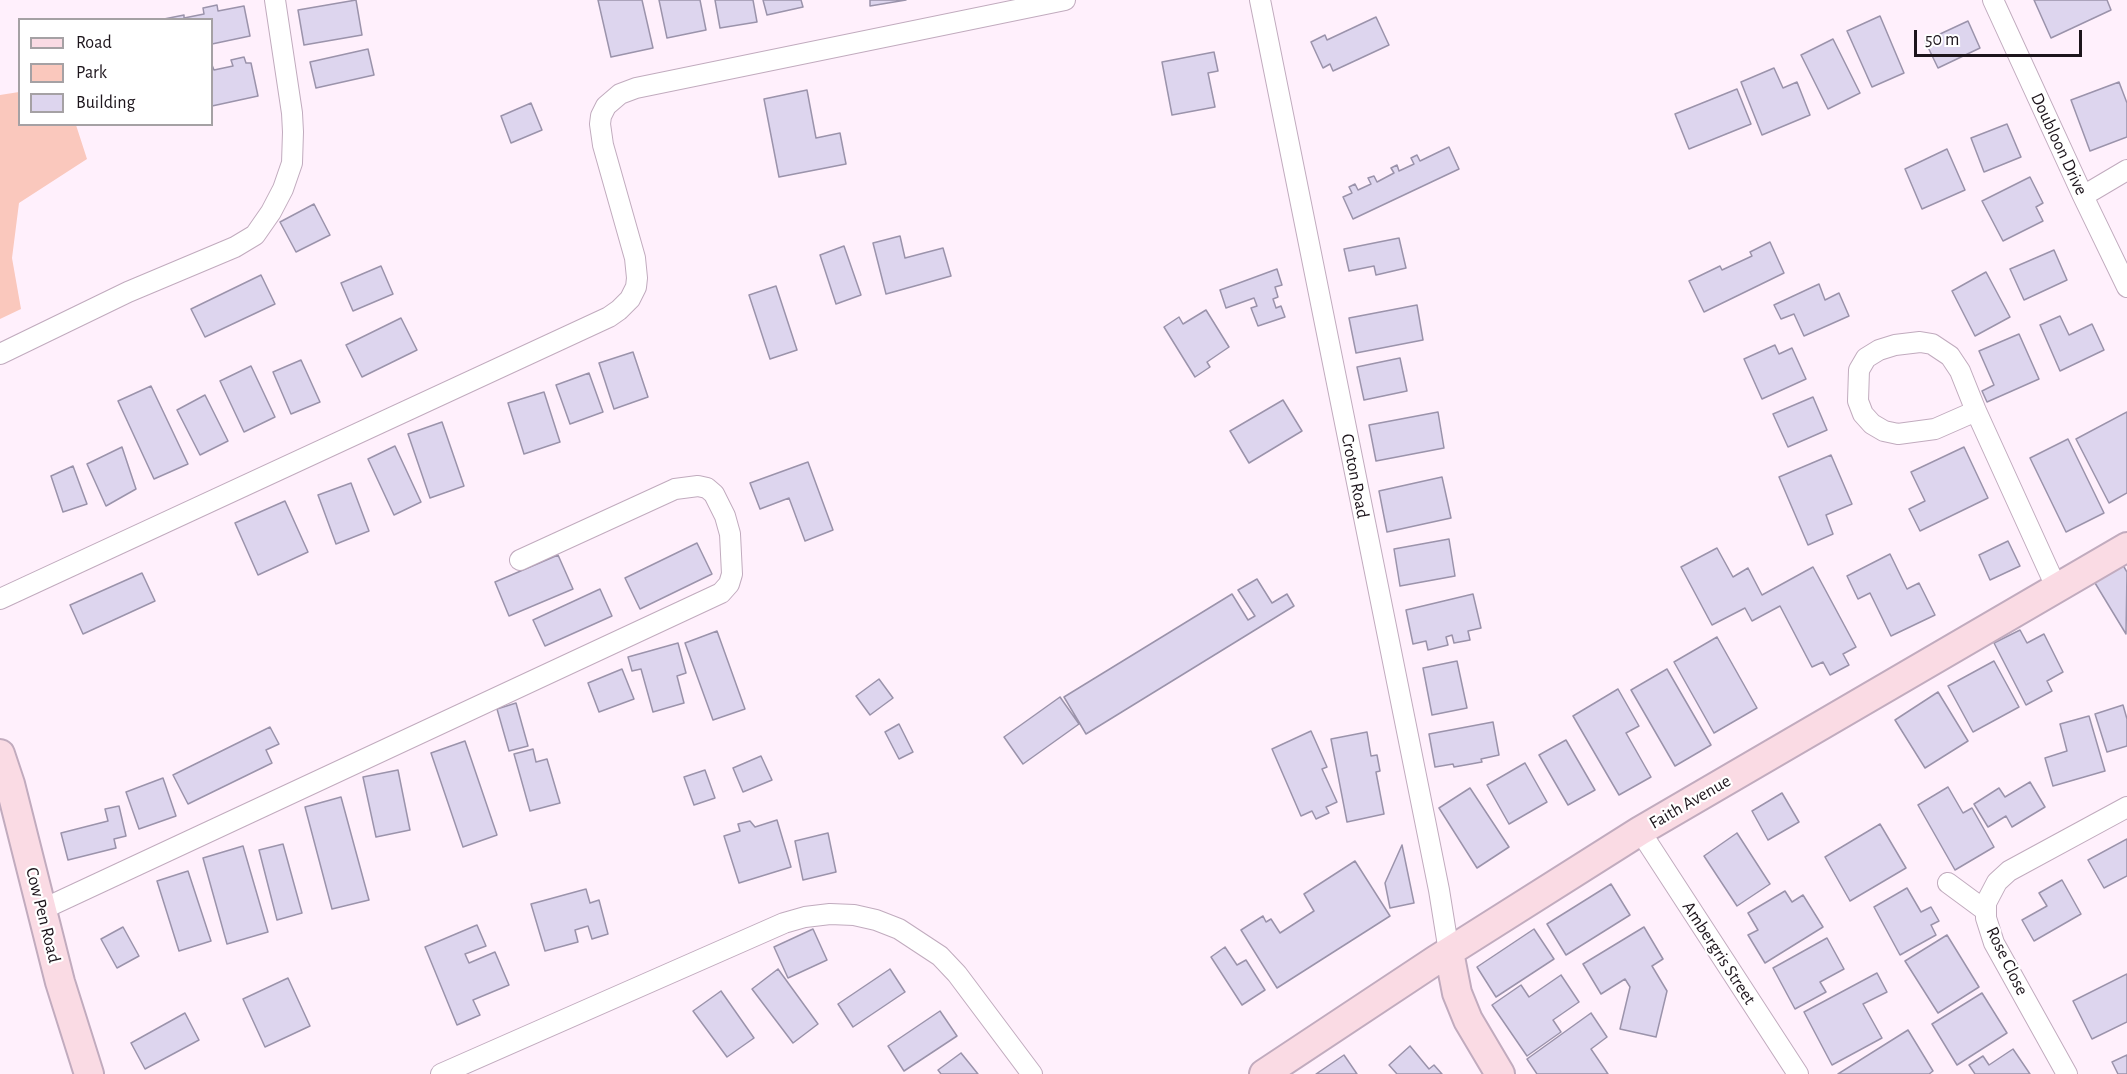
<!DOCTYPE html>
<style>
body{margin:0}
#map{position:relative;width:2127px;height:1074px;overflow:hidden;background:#fff0fc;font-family:"Alegreya Sans",sans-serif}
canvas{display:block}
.legend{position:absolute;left:18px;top:18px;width:195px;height:108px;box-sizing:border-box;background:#fff;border:2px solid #a5a1a4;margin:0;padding:8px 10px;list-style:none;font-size:18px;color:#1d151c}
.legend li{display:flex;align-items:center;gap:12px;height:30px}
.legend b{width:30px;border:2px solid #a5a1a4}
.scale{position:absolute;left:1914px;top:30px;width:168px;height:27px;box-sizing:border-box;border:3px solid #1d151c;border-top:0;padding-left:8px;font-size:18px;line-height:21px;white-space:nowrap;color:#1d151c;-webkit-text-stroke:4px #fff;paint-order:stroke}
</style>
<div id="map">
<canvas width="2127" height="1074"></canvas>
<ul class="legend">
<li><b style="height:8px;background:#fadbe4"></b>Road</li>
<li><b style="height:16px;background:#fac8bd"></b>Park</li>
<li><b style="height:16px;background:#ddd5ee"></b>Building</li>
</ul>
<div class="scale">50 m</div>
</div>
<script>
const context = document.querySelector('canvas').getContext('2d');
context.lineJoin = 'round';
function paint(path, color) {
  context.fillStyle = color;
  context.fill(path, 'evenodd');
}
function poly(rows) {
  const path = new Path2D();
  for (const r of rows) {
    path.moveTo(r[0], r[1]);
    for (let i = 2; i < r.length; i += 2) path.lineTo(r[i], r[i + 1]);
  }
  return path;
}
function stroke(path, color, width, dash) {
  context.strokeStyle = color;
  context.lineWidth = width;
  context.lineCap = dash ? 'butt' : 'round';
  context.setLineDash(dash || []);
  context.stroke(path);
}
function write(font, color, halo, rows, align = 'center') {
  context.font = font + ' "Alegreya Sans",sans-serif';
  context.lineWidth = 4.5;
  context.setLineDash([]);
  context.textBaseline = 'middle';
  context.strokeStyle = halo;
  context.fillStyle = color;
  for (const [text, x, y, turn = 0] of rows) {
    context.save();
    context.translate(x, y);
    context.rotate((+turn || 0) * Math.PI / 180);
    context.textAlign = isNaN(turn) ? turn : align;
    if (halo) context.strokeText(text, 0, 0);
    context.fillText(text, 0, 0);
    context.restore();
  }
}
paint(poly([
 [19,92,20,124,76,125,87,159,19,203,12,258,21,309,0,319,0,95]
]), '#fac8bd');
const building = poly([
 [356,0,362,35,304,45,298,10,356,0],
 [598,0,642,0,653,48,611,57,598,0],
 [659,0,700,0,706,30,667,38,659,0],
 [715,0,753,0,757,22,720,28,715,0],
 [763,0,801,0,803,7,767,15,763,0],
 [870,0,906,0,870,6,870,0],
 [2034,0,2107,0,2111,10,2051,38,2034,0],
 [217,5,218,11,244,6,250,36,212,44,212,20,159,20,184,15,184,18,204,14,203,8,217,5],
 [1880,16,1904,73,1872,87,1847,31,1880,16],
 [1376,17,1389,45,1333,71,1330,64,1323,68,1311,42,1325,35,1327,40,1376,17],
 [1968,21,1980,48,1938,68,1925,41,1968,21],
 [1833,39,1860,93,1828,109,1801,55,1833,39],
 [368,49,374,75,316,88,310,62,368,49],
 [1214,52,1218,71,1208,73,1215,107,1172,115,1162,62,1214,52],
 [244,57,246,63,251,63,258,96,212,106,212,65,214,70,233,66,231,60,244,57],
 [1774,68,1783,88,1797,82,1810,115,1762,135,1741,82,1774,68],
 [2119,82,2127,103,2127,137,2090,151,2071,100,2119,82],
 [1737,89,1751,124,1689,149,1675,114,1737,89],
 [807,90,816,138,840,133,846,164,779,177,764,99,807,90],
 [531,103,542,130,511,143,501,116,531,103],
 [2007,124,2021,157,1984,172,1971,138,2007,124],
 [1449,147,1459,169,1353,219,1343,197,1352,193,1349,187,1355,184,1358,190,1371,184,1368,178,1374,176,1377,182,1394,173,1391,168,1397,165,1399,171,1414,164,1411,158,1417,155,1420,161,1449,147],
 [1947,149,1965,190,1922,209,1905,169,1947,149],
 [2030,177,2043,203,2036,207,2043,221,2003,241,1982,201,2030,177],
 [314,204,330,235,296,252,280,222,314,204],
 [900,236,905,258,943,248,951,276,886,294,873,243,900,236],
 [1399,238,1406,268,1376,275,1374,266,1349,271,1344,249,1399,238],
 [1770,242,1784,273,1704,312,1689,281,1720,266,1722,270,1752,256,1750,252,1770,242],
 [844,246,861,295,836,304,820,255,844,246],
 [2054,250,2067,280,2024,300,2010,269,2054,250],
 [381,266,393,294,353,311,341,283,381,266],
 [1277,269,1282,285,1275,287,1278,297,1273,299,1276,308,1281,306,1285,317,1258,326,1251,308,1257,306,1254,298,1226,308,1220,290,1277,269],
 [1986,272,2010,317,1975,336,1952,291,1986,272],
 [261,275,275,304,205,337,191,309,261,275],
 [1819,284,1825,300,1839,293,1849,316,1804,336,1794,314,1781,319,1774,305,1819,284],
 [776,286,797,350,770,359,749,295,776,286],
 [1417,305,1423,340,1356,353,1349,318,1417,305],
 [1206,310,1229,347,1207,362,1210,367,1195,377,1164,327,1179,317,1183,324,1206,310],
 [2060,316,2069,335,2092,324,2104,350,2060,371,2040,325,2060,316],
 [401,318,417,350,362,377,346,345,401,318],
 [2019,334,2039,379,1987,402,1982,391,1994,385,1979,351,2019,334],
 [1775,345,1779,354,1792,348,1806,379,1762,399,1744,359,1775,345],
 [633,352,648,397,614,409,599,363,633,352],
 [1400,358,1407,391,1364,400,1357,367,1400,358],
 [301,360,320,402,291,414,273,372,301,360],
 [251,366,275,417,244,432,220,381,251,366],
 [589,373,603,412,570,424,556,385,589,373],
 [151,386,188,464,154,479,118,401,151,386],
 [544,392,560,442,524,454,508,403,544,392],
 [205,395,228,441,200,455,177,410,205,395],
 [1813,397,1827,430,1788,447,1773,414,1813,397],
 [1283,400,1302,431,1249,463,1230,431,1283,400],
 [1438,412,1444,448,1376,461,1369,425,1438,412],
 [2127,412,2127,493,2109,503,2076,439,2127,412],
 [442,422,464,486,430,498,408,434,442,422],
 [2068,439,2104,513,2066,532,2030,458,2068,439],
 [395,446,421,502,394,515,368,459,395,446],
 [122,447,136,489,106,506,87,464,122,447],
 [1964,447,1988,498,1920,531,1909,509,1925,501,1911,472,1964,447],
 [1831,455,1852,504,1826,515,1833,534,1808,545,1779,477,1831,455],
 [808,462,833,530,805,541,789,498,760,509,750,483,808,462],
 [73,466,87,504,63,512,51,476,73,466],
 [1442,477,1451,518,1387,532,1379,491,1442,477],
 [351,483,369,531,336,544,318,495,351,483],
 [285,501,308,552,258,575,235,523,285,501],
 [1449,539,1455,576,1400,586,1394,549,1449,539],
 [2008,541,2020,566,1990,580,1979,555,2008,541],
 [697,543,712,574,640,609,625,578,697,543],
 [1717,548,1733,577,1748,568,1762,595,1813,567,1856,647,1843,654,1849,665,1830,675,1823,662,1812,667,1780,606,1752,621,1745,608,1712,625,1681,567,1717,548],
 [1890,554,1907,589,1919,583,1935,615,1891,636,1870,593,1858,599,1847,576,1890,554],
 [558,555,573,589,509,616,495,582,558,555],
 [2120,560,2127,572,2126,634,2092,578,2120,560],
 [142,573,155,601,83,634,70,605,142,573],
 [1257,579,1272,603,1287,594,1294,606,1086,734,1064,697,1232,594,1248,620,1255,616,1238,590,1257,579],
 [600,589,612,616,545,646,533,620,600,589],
 [1473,594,1481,628,1468,631,1470,640,1454,643,1452,635,1446,637,1448,645,1428,650,1426,641,1413,644,1406,610,1473,594],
 [2020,630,2027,643,2044,634,2063,672,2047,681,2052,691,2026,705,1994,643,2020,630],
 [717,631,745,709,713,720,685,643,717,631],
 [1717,637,1757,708,1714,733,1674,662,1717,637],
 [678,643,686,673,677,676,684,703,653,712,641,669,632,671,628,657,678,643],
 [1457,661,1467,708,1432,715,1423,668,1457,661],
 [1994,661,2019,707,1973,732,1948,686,1994,661],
 [622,669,634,699,599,712,588,683,622,669],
 [1667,669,1711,745,1675,766,1631,690,1667,669],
 [879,679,893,698,870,715,856,696,879,679],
 [1618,689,1639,726,1626,733,1651,777,1619,795,1573,716,1618,689],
 [1938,692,1968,741,1925,768,1895,720,1938,692],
 [1060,697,1079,724,1023,764,1004,737,1060,697],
 [516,703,528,746,509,751,497,709,516,703],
 [2123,705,2127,719,2127,746,2107,752,2095,714,2123,705],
 [2089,716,2105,771,2053,786,2045,758,2067,751,2060,724,2089,716],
 [1493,722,1499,755,1481,759,1482,762,1454,767,1453,764,1435,767,1429,734,1493,722],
 [899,724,913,752,899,759,885,732,899,724],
 [270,727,279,744,266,750,272,763,188,804,173,775,270,727],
 [1311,731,1327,767,1322,769,1337,802,1326,807,1329,813,1316,819,1312,811,1301,816,1272,749,1311,731],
 [1367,732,1371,756,1377,755,1380,771,1376,772,1384,814,1347,822,1331,739,1367,732],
 [1566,740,1595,790,1568,805,1539,755,1566,740],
 [465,741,497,835,463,847,431,753,465,741],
 [533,749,536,762,547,759,560,803,530,811,514,754,533,749],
 [761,756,772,780,743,792,733,768,761,756],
 [1525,763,1547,802,1509,824,1487,785,1525,763],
 [398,770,410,830,376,837,363,777,398,770],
 [705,770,715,798,694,805,684,777,705,770],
 [163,778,176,816,139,829,126,792,163,778],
 [2030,782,2045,807,2012,827,2006,816,1988,827,1974,804,1999,788,2005,797,2030,782],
 [1948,787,1963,813,1972,808,1994,847,1955,870,1918,805,1948,787],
 [1470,788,1509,847,1477,868,1439,808,1470,788],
 [1782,793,1799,822,1768,840,1752,811,1782,793],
 [341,797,369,900,332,909,305,807,341,797],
 [119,806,126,836,114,839,116,848,68,860,61,833,108,821,105,809,119,806],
 [777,820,791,867,739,883,724,836,740,831,738,824,750,821,755,827,777,820],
 [1880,824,1906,868,1850,901,1825,857,1880,824],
 [828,833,836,872,803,880,795,841,828,833],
 [1737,833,1770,884,1737,906,1704,856,1737,833],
 [2127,839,2127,876,2104,888,2088,860,2127,839],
 [283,844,302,913,277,920,259,850,283,844],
 [1402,845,1414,903,1390,908,1385,883,1402,845],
 [243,846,268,932,227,944,203,858,243,846],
 [1355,861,1390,916,1277,988,1241,930,1263,916,1266,922,1271,919,1280,933,1314,911,1304,894,1355,861],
 [188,871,211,941,179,951,157,881,188,871],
 [2062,880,2081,914,2034,941,2022,920,2047,906,2039,893,2062,880],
 [1611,884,1630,915,1566,955,1547,924,1611,884],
 [1907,888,1921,912,1931,907,1939,921,1931,925,1936,935,1900,955,1874,907,1907,888],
 [586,889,590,903,599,900,608,934,592,939,588,926,575,930,578,942,545,951,531,904,586,889],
 [1785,891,1792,902,1803,895,1823,927,1765,963,1748,935,1758,930,1748,913,1785,891],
 [477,925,486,946,465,954,469,963,495,952,509,985,473,1000,480,1015,457,1025,425,947,477,925],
 [123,927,139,956,117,968,101,939,123,927],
 [1644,927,1663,959,1652,966,1667,991,1656,1037,1620,1029,1630,987,1625,979,1601,994,1583,964,1644,927],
 [813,929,827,960,788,978,774,947,813,929],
 [1534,929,1554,959,1496,997,1477,967,1534,929],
 [1947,935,1979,987,1938,1013,1905,961,1947,935],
 [1827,938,1844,969,1820,982,1826,992,1795,1009,1773,968,1827,938],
 [1225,947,1237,965,1246,960,1265,990,1242,1005,1211,957,1225,947],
 [778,969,818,1024,793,1043,752,989,778,969],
 [890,969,905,992,853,1027,838,1004,890,969],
 [1877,973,1887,992,1863,1004,1882,1038,1832,1065,1804,1012,1877,973],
 [2127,974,2127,1022,2092,1039,2073,1001,2127,974],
 [1561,975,1579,1002,1553,1020,1561,1032,1527,1056,1492,1005,1521,985,1529,997,1561,975],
 [288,978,310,1026,265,1047,243,999,288,978],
 [721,991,754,1038,727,1057,693,1011,721,991],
 [1982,993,2007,1033,1957,1065,1932,1024,1982,993],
 [940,1011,957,1036,904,1071,888,1046,940,1011],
 [185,1013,199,1040,145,1069,131,1043,185,1013],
 [1591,1013,1607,1037,1591,1049,1608,1074,1537,1074,1527,1059,1591,1013],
 [1908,1030,1933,1071,1929,1074,1838,1074,1908,1030],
 [1410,1046,1429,1069,1434,1065,1442,1074,1397,1074,1389,1065,1410,1046],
 [2013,1049,2030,1074,1975,1074,1969,1065,1983,1056,1989,1065,2013,1049],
 [961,1053,978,1074,941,1074,938,1070,961,1053],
 [1344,1055,1357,1074,1316,1074,1344,1055],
 [2127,1055,2127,1074,2118,1074,2112,1062,2127,1055]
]);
paint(building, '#ddd5ee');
stroke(building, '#9b93ab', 1.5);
const street = poly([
 [1260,0,1439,890,1449,952],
 [1993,0,2083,196,2127,287],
 [2083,196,2127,170],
 [0,354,128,292,235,247,255,235,271,212,283,189,292,163,293,132,292,113,275,0],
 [1976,411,1935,429,1898,434,1884,431,1872,424,1863,414,1858,401,1859,370,1866,358,1879,350,1895,345,1920,342,1932,344,1950,356,1960,371,1976,411,2057,589],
 [0,599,609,317,619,310,630,299,636,287,637,278,635,258,603,145,600,124,601,116,606,106,620,94,636,88,1065,0],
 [1640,831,1798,1074],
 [1948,883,1986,911],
 [41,910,721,593,729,584,732,574,730,534,725,516,714,494,707,488,698,486,675,489,520,560],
 [441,1074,784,923,805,917,830,914,854,915,876,920,899,929,940,956,957,974,1032,1074],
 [2067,1074,1994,943,1986,918,1986,903,1997,882,2009,871,2127,807]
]);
const secondary = poly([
 [0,754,10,784,60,982,89,1074],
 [1449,952,1457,993,1468,1020,1500,1074],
 [1264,1074,1436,960,1640,831,2127,547]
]);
stroke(street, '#c1abbe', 22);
stroke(secondary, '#c1abbe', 32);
stroke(street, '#fff', 20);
stroke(secondary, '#fadbe4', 28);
write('18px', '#1d151c', '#fff', [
 ["Doubloon Drive",2059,144,65],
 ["Croton Road",1355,476,79],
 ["Faith Avenue",1690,802,-30],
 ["Cow Pen Road",43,915,76],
 ["Ambergris Street",1719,953,57],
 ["Rose Close",2007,961,64]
]);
</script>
